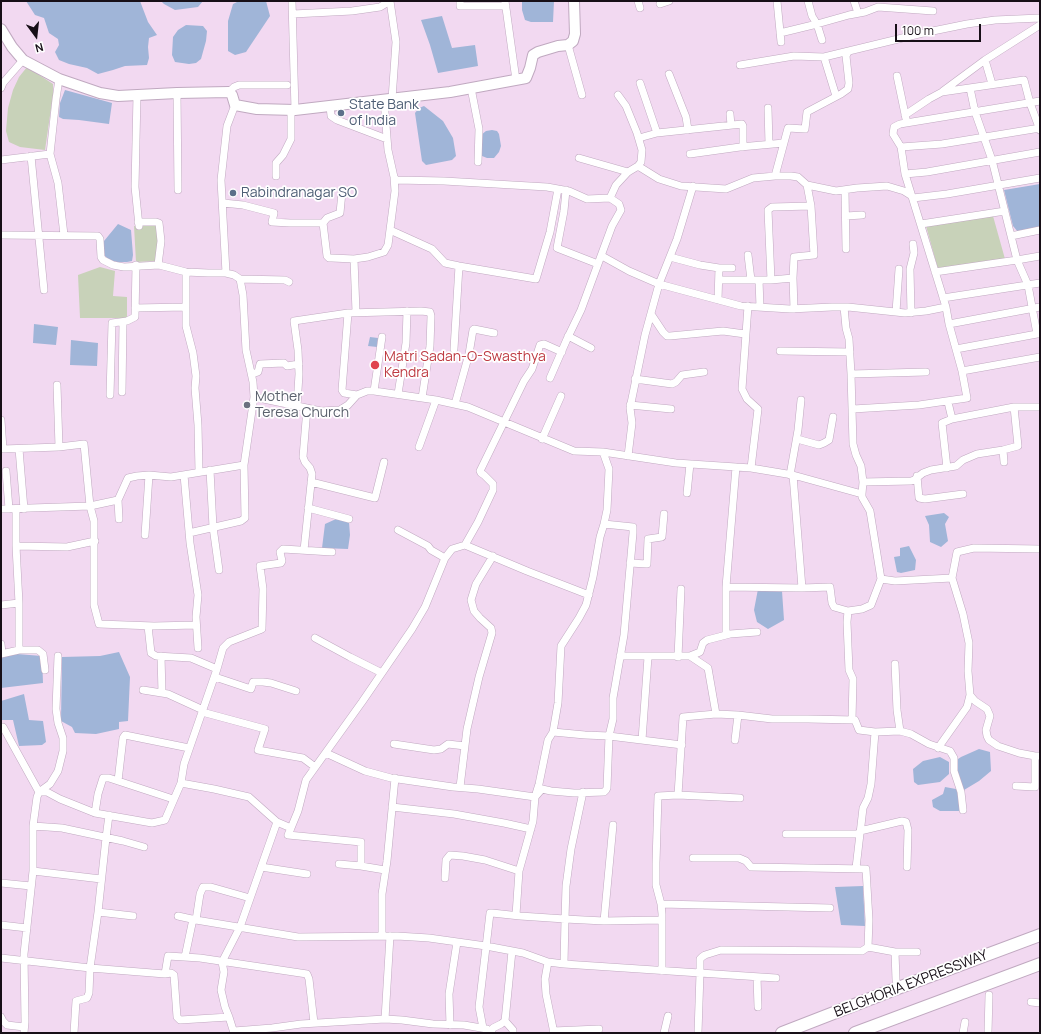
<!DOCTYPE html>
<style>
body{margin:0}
#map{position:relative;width:1041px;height:1034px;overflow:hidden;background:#f2d9f1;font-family:Manrope,sans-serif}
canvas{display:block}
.frame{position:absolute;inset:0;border:2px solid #170f17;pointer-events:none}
.north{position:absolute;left:16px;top:16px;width:40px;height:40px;-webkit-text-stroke:3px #fff;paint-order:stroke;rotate:165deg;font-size:11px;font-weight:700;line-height:16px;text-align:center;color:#170f17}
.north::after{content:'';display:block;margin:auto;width:14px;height:18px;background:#170f17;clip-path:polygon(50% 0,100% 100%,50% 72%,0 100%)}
.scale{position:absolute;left:895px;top:24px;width:86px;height:18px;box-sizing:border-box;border:2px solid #170f17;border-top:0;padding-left:5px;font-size:12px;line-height:14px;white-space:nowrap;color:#170f17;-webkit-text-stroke:3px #fff;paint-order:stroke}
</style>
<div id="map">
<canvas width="1041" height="1034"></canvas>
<div class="frame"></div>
<div class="north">N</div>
<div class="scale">100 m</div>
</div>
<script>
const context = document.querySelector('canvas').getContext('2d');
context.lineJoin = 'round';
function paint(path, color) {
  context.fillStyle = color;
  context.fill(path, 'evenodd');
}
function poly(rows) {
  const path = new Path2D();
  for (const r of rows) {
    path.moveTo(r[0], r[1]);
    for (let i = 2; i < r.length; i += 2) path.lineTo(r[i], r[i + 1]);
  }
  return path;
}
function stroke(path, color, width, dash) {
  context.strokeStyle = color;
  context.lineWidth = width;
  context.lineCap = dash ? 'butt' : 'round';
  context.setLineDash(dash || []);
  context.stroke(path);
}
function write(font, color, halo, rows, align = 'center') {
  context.font = font + ' Manrope,sans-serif';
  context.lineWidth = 3.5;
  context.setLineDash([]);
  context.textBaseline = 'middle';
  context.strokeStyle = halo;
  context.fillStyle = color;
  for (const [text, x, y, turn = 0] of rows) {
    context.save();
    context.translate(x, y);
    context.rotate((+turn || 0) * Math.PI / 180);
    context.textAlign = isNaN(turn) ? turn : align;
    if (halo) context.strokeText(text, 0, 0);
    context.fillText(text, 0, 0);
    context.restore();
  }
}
paint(poly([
 [27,67,53,84,53,95,45,150,20,147,9,142,6,131,8,108,13,90,19,77],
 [993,216,1005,259,938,269,926,226],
 [134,226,157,226,159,239,156,261,136,262],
 [100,267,115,271,113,296,127,297,127,318,80,318,78,275]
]), '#c8d2b9');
paint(poly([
 [26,1,140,1,148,22,157,35,149,38,148,47,149,58,147,65,125,66,113,70,98,74,87,68,69,64,59,60,55,52,59,45,58,39,49,33,44,18,35,15],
 [161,1,203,1,198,7,175,10,164,4],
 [239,1,266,1,270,16,246,52,235,55,228,51,228,21,233,4],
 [522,1,554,1,553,22,531,22,525,20,522,10],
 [442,16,452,48,475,45,478,66,438,73,430,45,421,20],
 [186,25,203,26,207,31,206,41,201,59,196,63,189,64,175,62,172,55,173,37,178,30],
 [65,90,112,103,109,124,79,120,63,119,59,117,60,103],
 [424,106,443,121,453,138,456,156,452,160,426,165,422,161,415,113,419,108],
 [492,130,497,131,499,134,501,146,499,152,494,158,487,158,482,156,481,151,481,135,486,131],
 [1040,184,1040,228,1018,232,1013,226,1004,190],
 [118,224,131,230,133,255,132,261,127,262,117,262,109,260,105,256,103,250,104,241],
 [34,324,58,327,56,345,33,343],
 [370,337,378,338,377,347,368,346],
 [71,340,98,343,97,366,70,365],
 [944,513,949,517,945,524,948,541,941,547,930,542,929,525,925,516],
 [336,519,349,522,350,535,348,549,322,548,325,524],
 [909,546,916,560,915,570,901,573,897,572,894,557,900,556,900,548],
 [758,589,782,591,784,620,768,629,757,622,754,610],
 [119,652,130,677,128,721,119,722,119,729,96,734,75,733,72,727,61,721,62,657,100,656],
 [17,654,42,656,43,683,1,688,1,657],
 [24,694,29,720,43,721,46,742,42,745,19,746,13,720,2,720,1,701],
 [979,749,990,752,991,771,979,781,964,790,956,778,955,761,961,757],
 [940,757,949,762,949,774,940,782,918,785,914,782,913,769,923,761],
 [945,787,956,789,960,793,960,811,940,811,933,807,932,800,943,794],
 [863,886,865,926,841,925,835,887]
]), '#a0b5d8');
const street = poly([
 [292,1,295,110],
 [390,1,396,42,392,99],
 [460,1,460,6,506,6],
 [505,1,516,80],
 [638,1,640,8],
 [777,1,781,42],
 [808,1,812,16,817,24,822,40],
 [854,1,858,13],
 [660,4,669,1],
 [293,14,352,11,380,7,390,1],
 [780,33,817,24,849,15,865,12,878,7,933,11],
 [568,45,582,95],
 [824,57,836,96],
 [985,60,992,84],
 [740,65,794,56,824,57,923,33,967,24,995,20,1040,18],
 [669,74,686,117,688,130],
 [897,76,906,119],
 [59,79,56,99,50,154,58,183,64,235],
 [640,83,657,133],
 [1,88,3,83,23,60],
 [471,88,479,129,478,162],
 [943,91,985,60,1040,25],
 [229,92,234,87,239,85,287,85],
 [177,93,178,190],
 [137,95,135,187,139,226],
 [384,100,388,150,394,177,396,180,444,181,547,187,569,191,587,199,610,198,619,204,621,210,612,226,581,310,567,339,550,378],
 [330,106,331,116,337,120,387,139],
 [768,108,769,144],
 [730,114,731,125],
 [905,115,929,99,942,92,1024,80,1030,103,1040,130],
 [639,138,657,133,742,124,743,126,743,147],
 [901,147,942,144,1040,128],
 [690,154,740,147,784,143],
 [31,156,44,290],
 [579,158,628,172],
 [1,160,50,154],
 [638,166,659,179,681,186,726,189,753,178,775,176,791,176,798,177,807,185,836,191,857,188,887,186,904,191,912,196],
 [905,174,927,172,1040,152],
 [276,176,276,163,283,155,291,139,291,110],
 [775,176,788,128,805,129,807,112,841,94,848,89,849,83,846,56,848,52],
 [566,190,564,211,557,248,598,264],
 [845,190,846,249],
 [342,192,340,213,327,218,323,223,327,256,329,258,332,258,354,259,368,257,384,252,388,245,395,191,394,177],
 [610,198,616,185,628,172,638,166,641,162,642,150,637,133,626,106,618,95],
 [913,198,947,194,1040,178],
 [223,203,243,205,274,213,272,222,290,223,323,223],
 [846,216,862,215],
 [138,222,156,222,159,223,161,241,158,265],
 [921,224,1005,211],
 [390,230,432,249,445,263,459,266,536,279,550,232,558,189],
 [1,235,98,236,100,239,101,257,103,260,113,265,124,267,159,265,186,272,208,273,226,273],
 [1011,236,1040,230],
 [748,255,751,280],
 [602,256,629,271,659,284,741,306,790,309,832,307,848,307,905,313,926,311,946,307],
 [1040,256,1017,260,1028,285,1037,334,1040,334],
 [670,257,700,265,719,268,718,300],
 [354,259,356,312],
 [719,268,732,268],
 [186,272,186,326,193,353,196,376,195,388,198,425,199,472],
 [935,272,1017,260,992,160,975,112,970,88],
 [240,279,285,280,289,282],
 [719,280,771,280,768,210,772,207,811,206],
 [759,280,760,307],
 [771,280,793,278],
 [943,298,1040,283],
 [748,306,742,389,747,399,758,409,751,468],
 [844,307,846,328,849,339,851,374,853,444,856,455,861,466,863,482,862,494],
 [135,308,186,307],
 [794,309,793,278,794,257,814,255,811,206,807,185],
 [896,312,899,269],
 [348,313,342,390,344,393,357,395],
 [911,313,910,269,914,253,913,244],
 [651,314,663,332,667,336,670,336,723,331,745,334],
 [949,324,1040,307],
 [568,336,591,348],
 [454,349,459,266],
 [956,349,1037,334],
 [780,351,850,352],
 [962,371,1040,357],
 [252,374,258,372,260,364,284,363,287,366,299,364],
 [851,374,926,372],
 [635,379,672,384,676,382,682,375,704,372],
 [57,385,59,447],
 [374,391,382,337],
 [122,392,123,322],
 [398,394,406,343,407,311],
 [110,395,112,323,127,321,135,317,136,265],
 [254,397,321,411,340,410,348,405,357,395,367,391,374,391,436,400,468,407,574,451,603,452,676,463,751,468,793,475,862,494,862,497,870,511,881,579,895,581,952,578,957,552,974,548,1040,549],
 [948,402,952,419,1014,407],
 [455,404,469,354,473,330,474,329,494,333],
 [630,405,671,409],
 [297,406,299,374,298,350,294,321,348,313,421,311,430,312,431,316,430,346,422,398],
 [853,409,919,405,967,398,962,371,949,324,946,307,905,174,901,147,893,134,894,127,900,124,1040,101],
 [1,420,3,449,59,447,84,444,90,506,94,521,94,605,99,624,154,626,196,625],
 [542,439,561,396],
 [797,439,819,445,824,443,829,440,833,417],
 [419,447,436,400],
 [19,449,24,509],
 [628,456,632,423,630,408,645,335,659,284,677,239,693,186],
 [1004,462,1003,450,1018,446,1014,407,1040,407],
 [947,468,942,423,952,419],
 [210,470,213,527,219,570],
 [6,471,9,509],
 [184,475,190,543,198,595,196,617,198,648],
 [790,475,798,430,801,400],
 [793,475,802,588,830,587,832,603,834,607,848,611,862,609,871,605,881,579],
 [917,476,919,498,925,499,963,494],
 [311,482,375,498,384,462],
 [863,482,911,481,914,480,923,473,931,470,956,466,963,460,977,454,1003,450],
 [687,493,690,464],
 [118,500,119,519],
 [308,508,349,519],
 [1,509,90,506,118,500,128,478,137,476,149,475,171,477,244,465,254,397,253,382,246,350,243,295,240,279,234,275,226,273,221,180,227,126,235,105],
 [398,530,428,546,431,550,445,558],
 [189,533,241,521,245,518,244,465],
 [145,535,149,475],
 [465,545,527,571,589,595],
 [16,546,67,547,95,541],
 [304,550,312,474,310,468,305,462,303,457,307,408],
 [630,563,647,564,648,539,662,537,664,514],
 [952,578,963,614,969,643,968,671,970,695,975,701,987,709,990,716,986,730,987,736,989,740,998,746,1019,753,1035,756],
 [726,587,802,588],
 [1,605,19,603],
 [848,611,847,622,849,670,853,679,852,720],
 [148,626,151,653,156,656,191,658,217,669,223,648,229,642,262,629,263,589,260,566,281,563,282,561,280,552,283,549,332,552],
 [726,635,726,587,736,467],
 [315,638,350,657,382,673],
 [1,644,2,653],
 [19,650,38,650,43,654,45,670],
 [1,654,19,650,19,603,16,546,16,509],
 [161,656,162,693],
 [620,656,690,656,708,668,716,714,738,715,772,719,808,719,855,720,859,730,875,732,900,731],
 [690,656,700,652,703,643,707,640,730,634,757,632],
 [678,657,681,589],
 [895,664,897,710,900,731,911,734,929,744,950,751,954,758,954,771,961,792,963,810],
 [215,677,251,689,253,682,263,682,271,683,296,691],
 [143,690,168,694,203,710],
 [202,712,265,729,258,750,303,758,315,767],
 [1,727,3,727,39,792,50,784,58,771,63,751,63,738,58,723,56,709,58,656],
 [553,732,585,735,609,736,682,745],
 [642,740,648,657],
 [735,740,738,715],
 [394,744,434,750,441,749,448,744,465,746],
 [938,748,967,707,970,695],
 [326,753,365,771,391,778,453,787,478,789,535,797,542,789,551,791,574,793,604,792,606,790,607,788,609,736,613,719,613,698,624,635,633,533,633,527,604,524,607,510,609,469,603,452],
 [118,781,123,738,125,735,189,748],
 [181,783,184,764,217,669],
 [1016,786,1035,787,1035,756,1039,756],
 [460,787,467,729,479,677,492,633,491,628,480,618,474,611,471,600,476,584,493,556],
 [583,792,571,849,566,886,565,919,604,921,662,920],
 [678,795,683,717,716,714],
 [392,807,454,814,504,823,531,829],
 [95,813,98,794,103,778,109,778,173,799],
 [33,826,62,828,123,841,144,847],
 [291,828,288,835,361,842,361,866,385,870],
 [860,831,902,821,906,822,908,830,907,867],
 [786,834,859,834],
 [339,864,361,866],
 [261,867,307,874],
 [856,868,863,808,868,798,871,784,875,732],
 [33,871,101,879],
 [445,878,446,860,450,855,463,856,485,860,519,871],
 [1,883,31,886],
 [661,904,830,908],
 [98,912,106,838,109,815],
 [516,915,519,871,533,821,535,797,539,784,548,740,553,732,558,703,561,646,579,618,586,605,593,577,600,537,604,524],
 [178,916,196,920,200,894,203,887,211,887,250,898],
 [196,920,298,937,397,936,429,938,486,946,523,953,548,962,564,964,700,973,700,959,702,957,705,955,721,950,862,951,868,947,869,920,866,869,751,867,746,861,739,858,693,858],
 [604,921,613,825],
 [1,925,27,928],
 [382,936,382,894,387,861,395,778],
 [868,947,895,952,896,980,898,988],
 [895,952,917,952],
 [185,957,193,919],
 [1,958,90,968,165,974,168,956,200,958,307,974,309,979,314,1023],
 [548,962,545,979,546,994,554,1033],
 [662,971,662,914,661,904,656,885,656,863,658,796,678,795,740,798],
 [165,974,171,973,174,975,177,1017,180,1020,229,1017],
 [757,977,758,1007],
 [1031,1002,1040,1003],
 [1,1017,3,1021,7,1025,24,1027],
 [385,1019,390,936],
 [505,1021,513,1030,513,1033],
 [450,1025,449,994,457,942],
 [483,1028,479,1007,490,913,492,913,520,916,565,919,564,964],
 [234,1031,272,1028,301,1024,385,1019,402,1020,433,1024,464,1025,487,1029,492,1033],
 [553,1031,599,1029],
 [491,1032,493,1028,501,1024,505,1021,512,951],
 [24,1033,25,1022,24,954,33,871,33,826,37,797,39,792,47,792,60,799,95,813,152,823,165,820,181,783,214,789,249,797,277,822,291,828,298,811,306,780,362,702,412,629,425,607,445,558,452,549,465,545,478,522,493,490,493,484,484,475,481,473,480,471,524,381,532,369,540,345,544,344,562,352],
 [74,1033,76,1001,87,998,89,993,90,968,98,912,133,916],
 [234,1033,229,1017,225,1007,221,990,224,972,222,962,240,927,277,822],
 [664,1033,668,1016],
 [698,1033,700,973,776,978],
 [963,1033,965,1022],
 [988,1033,989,995]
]);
const secondary = poly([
 [1,29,12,47,23,60,59,79,100,93,118,96,177,93,229,92,232,95,235,105,257,109,295,110,450,92,526,78,530,68,533,55,538,52,558,46,568,45,573,41,575,34,574,1]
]);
const highway = poly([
 [782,1033,898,988,1040,935],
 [855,1033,1040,964]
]);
stroke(street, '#c0a9c0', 8);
stroke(secondary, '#c0a9c0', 12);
stroke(highway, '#c0a9c0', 14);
stroke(street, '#fff', 7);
stroke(secondary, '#fff', 10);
stroke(highway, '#fff', 12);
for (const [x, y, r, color] of [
 [341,113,4,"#5c6f8a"],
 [233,193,4,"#5c6f8a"],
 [375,365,5,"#e0444e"],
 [247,405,4,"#6b7280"]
]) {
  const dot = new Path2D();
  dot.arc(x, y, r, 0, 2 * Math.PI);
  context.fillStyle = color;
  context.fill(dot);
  stroke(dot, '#fff', 1.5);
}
write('14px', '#4e5e75', '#fff', [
 ["State Bank",349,105],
 ["of India",349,121],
 ["Rabindranagar SO",241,193]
], 'left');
write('14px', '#be3a42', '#fff', [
 ["Matri Sadan-O-Swasthya",384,357],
 ["Kendra",384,373]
], 'left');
write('14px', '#5b616d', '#fff', [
 ["Mother",255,397],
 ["Teresa Church",255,413]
], 'left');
write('14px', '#170f17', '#fff', [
 ["BELGHORIA EXPRESSWAY",911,984,-21]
]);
</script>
